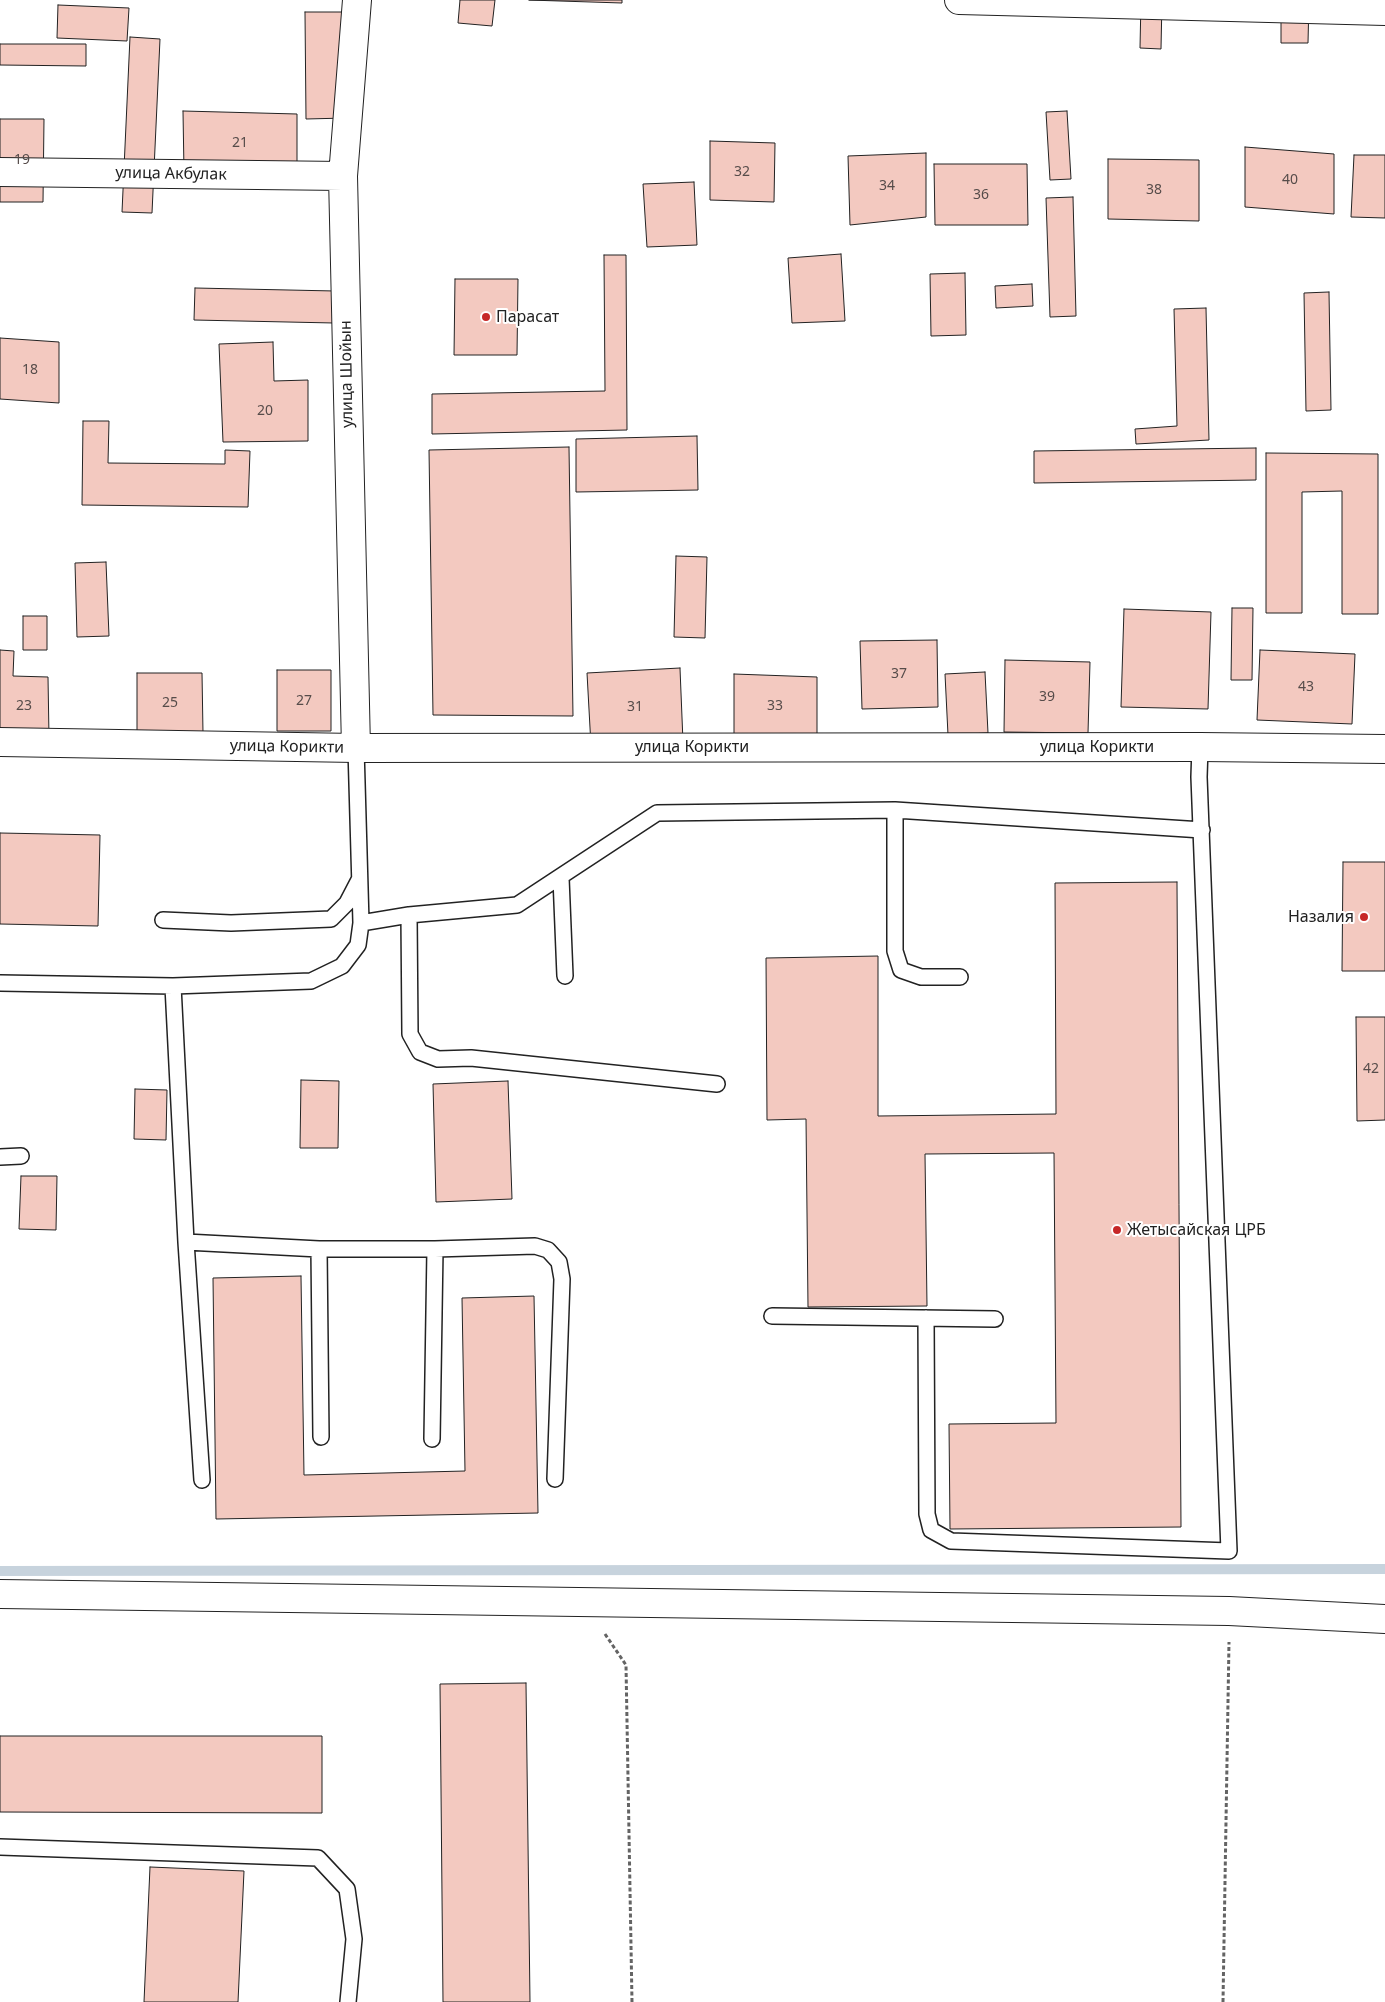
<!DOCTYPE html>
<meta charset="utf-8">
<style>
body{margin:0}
canvas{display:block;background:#fff}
</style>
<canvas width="1385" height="2002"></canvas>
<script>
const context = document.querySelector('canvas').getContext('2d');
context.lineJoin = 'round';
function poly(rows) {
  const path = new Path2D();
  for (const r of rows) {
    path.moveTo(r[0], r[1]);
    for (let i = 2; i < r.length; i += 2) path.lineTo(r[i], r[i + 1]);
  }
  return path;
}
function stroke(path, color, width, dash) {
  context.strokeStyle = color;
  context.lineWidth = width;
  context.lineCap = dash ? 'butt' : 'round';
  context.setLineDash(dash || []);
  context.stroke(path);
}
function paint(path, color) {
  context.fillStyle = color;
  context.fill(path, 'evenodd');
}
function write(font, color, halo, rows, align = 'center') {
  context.font = font + ' "Noto Sans",sans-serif';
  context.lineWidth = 4;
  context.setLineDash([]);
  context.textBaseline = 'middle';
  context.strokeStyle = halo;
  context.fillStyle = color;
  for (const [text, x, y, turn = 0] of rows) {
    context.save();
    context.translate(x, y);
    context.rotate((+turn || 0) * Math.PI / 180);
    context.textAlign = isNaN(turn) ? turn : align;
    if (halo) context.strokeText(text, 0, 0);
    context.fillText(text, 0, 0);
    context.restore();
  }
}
stroke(poly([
 [0,1571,1385,1569]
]), '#c7d3dd', 10);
const building = poly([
 [460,0,495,0,492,26,458,23,460,0],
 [529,0,622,0,622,3,529,0],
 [1141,0,1162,0,1161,49,1140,48,1141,0],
 [1281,0,1309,0,1308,43,1281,43,1281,0],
 [58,5,129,8,127,41,57,38,58,5],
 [305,12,345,12,346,118,306,119,305,12],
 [130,37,160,39,152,213,122,212,130,37],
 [0,44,86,44,86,66,0,65,0,44],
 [183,111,297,114,297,175,184,172,183,111],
 [1067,111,1071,179,1050,180,1046,112,1067,111],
 [0,119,44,119,43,202,0,202,0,119],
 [710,141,775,143,774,202,710,200,710,141],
 [1245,147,1334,154,1334,214,1245,207,1245,147],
 [926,153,926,217,850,225,848,156,926,153],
 [1354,155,1385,155,1385,218,1351,217,1354,155],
 [1108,159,1199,160,1199,221,1108,219,1108,159],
 [934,164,1027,164,1028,225,935,225,934,164],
 [694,182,697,245,647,247,643,184,694,182],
 [1073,197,1076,316,1050,317,1046,198,1073,197],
 [841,254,845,321,792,323,788,258,841,254],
 [604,255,626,255,627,430,432,434,432,394,605,391,604,255],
 [965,273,966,335,931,336,930,274,965,273],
 [455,279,518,279,517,355,454,355,455,279],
 [1032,284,1033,306,996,308,995,286,1032,284],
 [195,288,335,291,334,323,194,320,195,288],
 [1329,292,1331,410,1306,411,1304,293,1329,292],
 [1206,308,1209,440,1136,444,1135,429,1177,426,1174,309,1206,308],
 [0,338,59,342,59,403,0,399,0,338],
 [273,342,274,381,308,380,308,441,223,442,219,344,273,342],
 [83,421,109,421,108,463,225,464,225,450,250,451,248,507,82,505,83,421],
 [697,436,698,490,576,492,576,439,697,436],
 [569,447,573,716,433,715,429,450,569,447],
 [1256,448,1256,480,1034,483,1034,451,1256,448],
 [1266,453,1378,454,1378,614,1342,614,1342,491,1302,492,1302,613,1266,613,1266,453],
 [676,556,707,557,705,638,674,637,676,556],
 [106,562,109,636,77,637,75,563,106,562],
 [1232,608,1253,608,1252,680,1231,680,1232,608],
 [1124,609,1211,612,1208,709,1121,707,1124,609],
 [23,616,47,616,47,650,23,650,23,616],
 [937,640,938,707,862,709,860,641,937,640],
 [0,650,14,651,13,676,48,677,49,737,0,736,0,650],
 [1260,650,1355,654,1352,724,1257,720,1260,650],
 [1005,660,1090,662,1088,733,1004,732,1005,660],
 [680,668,683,742,591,746,587,673,680,668],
 [277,670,331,670,331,731,277,731,277,670],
 [985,672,988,733,948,735,945,674,985,672],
 [137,673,202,673,203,733,137,734,137,673],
 [734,674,817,677,817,738,734,735,734,674],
 [0,833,100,835,98,926,0,924,0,833],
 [1343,862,1385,862,1385,971,1342,971,1343,862],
 [1177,882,1181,1527,950,1529,949,1424,1056,1423,1054,1153,925,1154,927,1306,808,1307,806,1119,767,1120,766,958,878,956,878,1116,1056,1114,1055,883,1177,882],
 [1356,1017,1385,1017,1385,1120,1357,1121,1356,1017],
 [301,1080,339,1081,338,1148,300,1148,301,1080],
 [508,1081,512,1199,436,1202,433,1084,508,1081],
 [135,1089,167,1090,166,1140,134,1139,135,1089],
 [21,1176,57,1176,56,1230,19,1229,21,1176],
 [301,1276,304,1475,465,1471,462,1298,534,1296,538,1513,216,1519,213,1278,301,1276],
 [526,1683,530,2002,443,2002,440,1684,526,1683],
 [0,1736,322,1736,322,1813,0,1812,0,1736],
 [150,1867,244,1871,238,2002,144,2002,150,1867]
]);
paint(building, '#f3c9c0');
stroke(building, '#222', 1);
const lane = poly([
 [895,810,895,951,901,970,921,977,960,977],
 [561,878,565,976],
 [409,915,410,1034,420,1052,438,1059,471,1058,717,1084],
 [163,920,231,923,331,919,347,903,359,880],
 [361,923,409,915,517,905,657,813,895,810,1202,830],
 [0,983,173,986,311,981,342,966,358,945,361,923,356,748],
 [173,986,186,1242,202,1480],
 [0,1157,21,1156],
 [186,1242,319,1249,435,1249,535,1246,548,1250,559,1262,562,1279,555,1479],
 [319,1249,321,1437],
 [772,1316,995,1319],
 [926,1318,927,1514,931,1530,951,1541,1229,1551,1199,777,1200,747],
 [432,1439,435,1249],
 [0,1847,318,1858,347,1889,354,1939,348,2002]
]);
const street = poly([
 [959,0,1385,11],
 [0,172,343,176],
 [0,742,356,748,1200,747,1385,749],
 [356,748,343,176,357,0],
 [0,1594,1229,1611,1385,1619]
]);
stroke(lane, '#222', 18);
stroke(street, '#222', 30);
stroke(poly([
 [605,1634,626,1665,632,2002],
 [1223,2002,1229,1642]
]), '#646464', 3, [4, 2.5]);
stroke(lane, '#fff', 15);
stroke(street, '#fff', 28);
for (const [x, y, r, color] of [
 [486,317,5,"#c62828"],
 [1364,917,5,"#c62828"],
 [1117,1230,5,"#c62828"]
]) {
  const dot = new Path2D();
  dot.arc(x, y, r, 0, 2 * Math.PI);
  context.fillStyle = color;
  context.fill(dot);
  stroke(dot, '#fff', 2);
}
write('14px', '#564c4a', null, [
 ["21",240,143],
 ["19",22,160],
 ["32",742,172],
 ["40",1290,180],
 ["34",887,186],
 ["38",1154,190],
 ["36",981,195],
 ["18",30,370],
 ["20",265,411],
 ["37",899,674],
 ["43",1306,687],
 ["39",1047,697],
 ["27",304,701],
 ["25",170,703],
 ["23",24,706],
 ["33",775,706],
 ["31",635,707],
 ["42",1371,1069]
]);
write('16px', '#222', '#fff', [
 ["улица Акбулак",171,174,1],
 ["улица Шойын",347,374,-91],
 ["улица Корикти",287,747,1],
 ["улица Корикти",692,747],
 ["улица Корикти",1097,747]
]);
write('16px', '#222', '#fff', [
 ["Парасат",496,317],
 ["Назалия",1354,917,"right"],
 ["Жетысайская ЦРБ",1127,1230]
], 'left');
</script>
